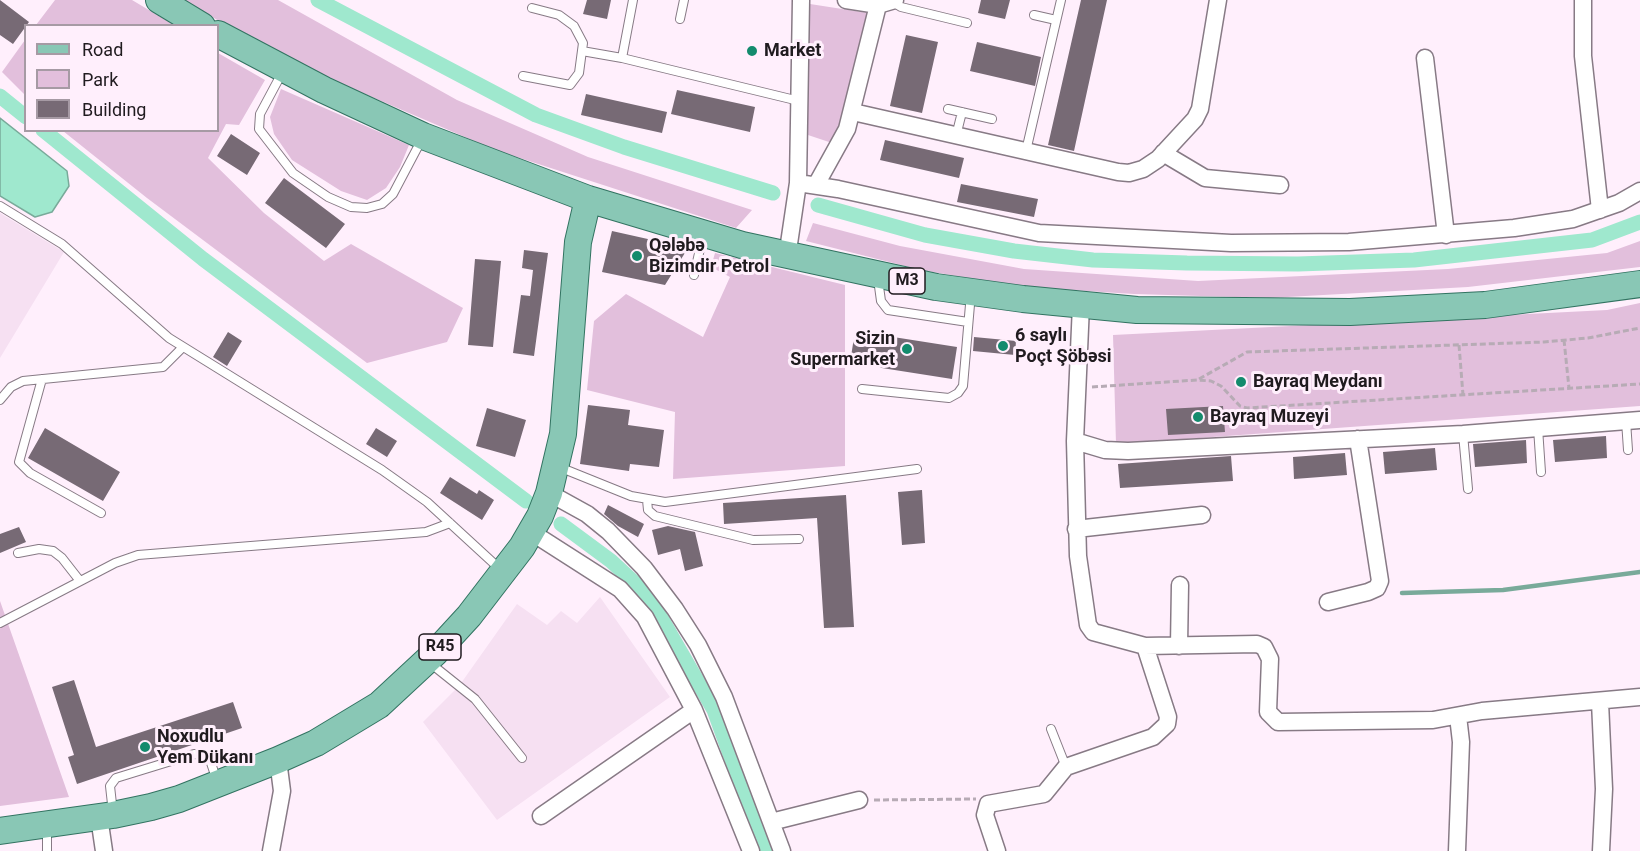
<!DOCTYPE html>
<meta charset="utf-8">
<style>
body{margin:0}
#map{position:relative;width:1640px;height:851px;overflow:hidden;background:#ffeffc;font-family:Roboto,sans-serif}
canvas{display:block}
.legend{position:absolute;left:24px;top:24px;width:195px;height:108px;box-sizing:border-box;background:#ffeffc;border:2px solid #a69aa4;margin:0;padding:8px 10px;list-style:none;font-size:18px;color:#201b1f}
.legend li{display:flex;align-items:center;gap:12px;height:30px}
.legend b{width:30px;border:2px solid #a69aa4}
</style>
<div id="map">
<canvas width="1640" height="851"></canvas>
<ul class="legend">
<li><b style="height:8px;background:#89c7b5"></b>Road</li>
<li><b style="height:16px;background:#e2bfdc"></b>Park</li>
<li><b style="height:16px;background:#776a75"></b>Building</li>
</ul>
</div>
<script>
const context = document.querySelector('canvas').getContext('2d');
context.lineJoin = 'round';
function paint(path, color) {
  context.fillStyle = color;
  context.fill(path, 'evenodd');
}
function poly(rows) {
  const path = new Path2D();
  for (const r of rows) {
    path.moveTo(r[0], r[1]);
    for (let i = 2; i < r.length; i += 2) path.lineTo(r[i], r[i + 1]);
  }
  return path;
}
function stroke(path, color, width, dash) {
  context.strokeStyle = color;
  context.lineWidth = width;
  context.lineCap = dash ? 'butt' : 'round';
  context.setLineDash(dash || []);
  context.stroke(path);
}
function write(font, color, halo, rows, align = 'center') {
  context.font = font + ' Roboto,sans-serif';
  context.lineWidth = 6;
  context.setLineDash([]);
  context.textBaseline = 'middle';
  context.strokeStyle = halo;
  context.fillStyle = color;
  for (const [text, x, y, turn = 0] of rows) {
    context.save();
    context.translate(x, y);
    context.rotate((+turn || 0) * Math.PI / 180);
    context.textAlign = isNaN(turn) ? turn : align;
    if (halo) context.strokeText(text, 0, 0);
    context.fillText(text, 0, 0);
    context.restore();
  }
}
paint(poly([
 [0,213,64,252,0,358],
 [600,597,670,697,497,820,423,722,459,686,517,604,547,625,561,611,577,623]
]), '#f6e0f2');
paint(poly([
 [55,0,132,0,174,25,36,25],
 [183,0,278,0,457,100,588,157,752,210,736,228,495,150,344,85,243,35],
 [810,4,868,13,847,110,832,143,805,134],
 [25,40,25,95,2,72],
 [218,53,265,80,239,125,226,124,208,158,264,213,324,261,351,244,463,308,447,342,367,363,147,198,63,131,218,130],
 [281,89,409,145,400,167,386,188,367,200,341,191,292,160,274,134,270,117],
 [813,223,900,246,1024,269,1198,281,1448,269,1607,253,1640,241,1640,267,1468,287,1269,298,1134,294,1022,287,921,270,806,241],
 [715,253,845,285,845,466,673,479,675,412,587,390,594,321,626,294,703,337,730,277,711,267],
 [1640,303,1640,406,1116,444,1113,335,1607,310],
 [0,601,69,797,0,806]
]), '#e2bfdc');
const water = poly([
 [0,118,67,171,69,186,52,212,35,217,0,196,0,118]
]);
paint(water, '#9fe8ce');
stroke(water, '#79aa9a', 1.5);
stroke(poly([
 [1402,593,1503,590,1640,572]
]), '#79aa9a', 4.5);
stroke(poly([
 [318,0,536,115,624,147,773,193],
 [0,96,26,117],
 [43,130,203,259,526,501],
 [818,205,925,235,1014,251,1093,260,1187,263,1298,264,1414,260,1592,240,1640,222],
 [561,524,611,561,637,585,657,611,714,710,765,851]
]), '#9fe8ce', 15);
paint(poly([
 [0,0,29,22,13,44,0,35],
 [587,0,611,0,607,19,583,14],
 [981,0,1010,0,1005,19,978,13],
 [1081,0,1107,0,1074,151,1048,145],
 [906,35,938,42,922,113,890,106],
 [977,42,1041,57,1035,86,970,71],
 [677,90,755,107,750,132,671,114],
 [586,94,667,112,662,133,581,115],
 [231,134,260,153,247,175,217,156],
 [885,140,964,158,959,178,880,160],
 [284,178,345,224,326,248,265,203],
 [961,184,1038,199,1034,217,957,202],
 [612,231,688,248,665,285,602,272],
 [524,250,548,253,534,356,513,353,521,295,530,296,533,270,522,268],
 [475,259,501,261,493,347,468,345],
 [855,331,957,347,952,379,850,363],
 [228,332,242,341,227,366,213,357],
 [974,337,1016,341,1015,355,973,351],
 [588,405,630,410,628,425,664,430,659,467,630,464,629,471,580,464],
 [1223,406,1225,432,1168,435,1166,409],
 [487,408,526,420,515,457,476,446],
 [45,428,120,472,103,501,28,458],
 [376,428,397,441,387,457,366,444],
 [1606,436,1607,458,1555,462,1553,440],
 [1526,440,1527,463,1475,467,1473,444],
 [1435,448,1437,470,1385,474,1383,452],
 [1345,453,1347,475,1294,479,1293,457],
 [1231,456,1233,481,1120,488,1118,464],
 [450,477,477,494,479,490,494,500,482,520,440,493],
 [922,490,925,543,902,545,898,492],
 [846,495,854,627,824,628,817,518,724,524,723,503],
 [608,505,644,524,638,537,618,526,604,514],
 [668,526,695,532,703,566,685,571,680,549,658,555,652,530],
 [19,527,26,542,0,553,0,534],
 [74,680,96,747,233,702,242,728,77,784,68,757,74,755,52,687]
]), '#776a75');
const service = poly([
 [893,2,901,7,967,23],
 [1034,15,1056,20],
 [680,19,684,0],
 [582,51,622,58,799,101],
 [622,58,633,0],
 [283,71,260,114,259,129,293,173,328,197,351,207,367,208,382,204,393,194,422,139],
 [523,76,570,85,579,73,583,43,574,26,559,15,532,8],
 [948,109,992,119],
 [956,136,962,112],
 [1026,151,1061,0],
 [0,206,62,244,169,338,382,470,427,502,501,570],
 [694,275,703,236],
 [878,279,881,301,888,310,968,322],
 [42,379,19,462,30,473,101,513],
 [862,389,949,398,958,393,963,386,971,293],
 [0,400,11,387,23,381,163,367,183,347],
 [1626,421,1628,450],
 [1538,428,1541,472],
 [1463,434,1468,489],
 [559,467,631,496,665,502,917,469],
 [647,500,648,510,655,516,753,540,799,539],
 [18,553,39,549,53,551,62,558,80,581],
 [0,623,115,563,138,555,426,532,450,523],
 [430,663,475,699,522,758],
 [1051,729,1066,767],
 [113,813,110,786,116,778,194,754,203,755,210,760,217,781],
 [47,828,47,851]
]);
const minor = poly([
 [846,0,878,5,895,0],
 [1583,0,1583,56,1600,210],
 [1425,58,1446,235],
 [853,112,1118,172,1129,173,1143,169,1158,159,1195,119,1200,109,1218,0],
 [1163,153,1205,178,1280,185],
 [798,183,838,189,1039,233,1231,243,1349,242,1514,228,1573,219,1619,203,1640,191],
 [816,185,847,129,878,5],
 [787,257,798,183,801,0],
 [1081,305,1075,441,1105,450,1128,451,1463,434,1640,420],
 [1075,441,1078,556,1088,625,1093,632,1145,646,1257,644,1264,647,1270,659,1268,712,1278,722,1433,720,1482,711,1640,697],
 [549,493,587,514,608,531,644,568,675,609,698,645,724,697,782,851],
 [1076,529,1202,515],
 [531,532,620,589,645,617,694,710,751,851],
 [1328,602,1368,592,1377,588,1380,581,1358,439],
 [1179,646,1180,585],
 [1600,702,1604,789,1601,851],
 [541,816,694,710],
 [99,817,104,851],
 [771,822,859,800],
 [271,851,282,791,278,760],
 [997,851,985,815,988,804,1044,794,1066,767,1153,737,1167,724,1168,717,1145,646],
 [1457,851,1461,742,1458,716]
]);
const primary = poly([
 [159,0,202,26],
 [218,34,324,90,423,136,588,199,742,245,936,287,1023,299,1137,310,1350,312,1485,305,1640,284],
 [0,831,113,815,151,807,179,799,278,760,316,743,379,705,435,653,469,616,522,547,540,516,549,493,563,434,578,242,588,199]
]);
stroke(service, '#877a85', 10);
stroke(minor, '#877a85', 19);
stroke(primary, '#327361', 28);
stroke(poly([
 [1564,340,1569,388],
 [1459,345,1463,395],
 [1199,379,1247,352,1544,342,1588,338,1640,328],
 [1092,387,1197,380,1211,381,1221,386,1240,406,1247,408,1640,384],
 [874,800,976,799]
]), '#b7abb5', 3, [6, 3]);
stroke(service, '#fff', 8);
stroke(minor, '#fff', 16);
stroke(primary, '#89c7b5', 26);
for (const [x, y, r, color] of [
 [752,51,6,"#138b6d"],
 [637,256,6,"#138b6d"],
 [1003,346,6,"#138b6d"],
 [907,349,6,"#138b6d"],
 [1241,382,6,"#138b6d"],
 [1198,417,6,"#138b6d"],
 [145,747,6,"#138b6d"]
]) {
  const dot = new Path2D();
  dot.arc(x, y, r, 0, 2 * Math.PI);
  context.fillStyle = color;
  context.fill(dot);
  stroke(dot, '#ffeffc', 2);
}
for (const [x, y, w] of [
 [907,281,36],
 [440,647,42]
]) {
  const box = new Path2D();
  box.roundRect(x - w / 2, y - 13, w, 26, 4.5);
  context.fillStyle = '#ffeffc';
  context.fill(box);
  stroke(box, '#201b1f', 1.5);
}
write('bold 16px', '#201b1f', null, [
 ["M3",907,281],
 ["R45",440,647]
]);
write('bold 18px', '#201b1f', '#ffeffc', [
 ["Market",764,51],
 ["Qələbə",649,246],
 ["Bizimdir Petrol",649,267],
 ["6 saylı",1015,336],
 ["Poçt Şöbəsi",1015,357],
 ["Sizin",895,339,"right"],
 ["Supermarket",895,360,"right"],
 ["Bayraq Meydanı",1253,382],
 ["Bayraq Muzeyi",1210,417],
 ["Noxudlu",157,737],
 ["Yem Dükanı",157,758]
], 'left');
</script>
